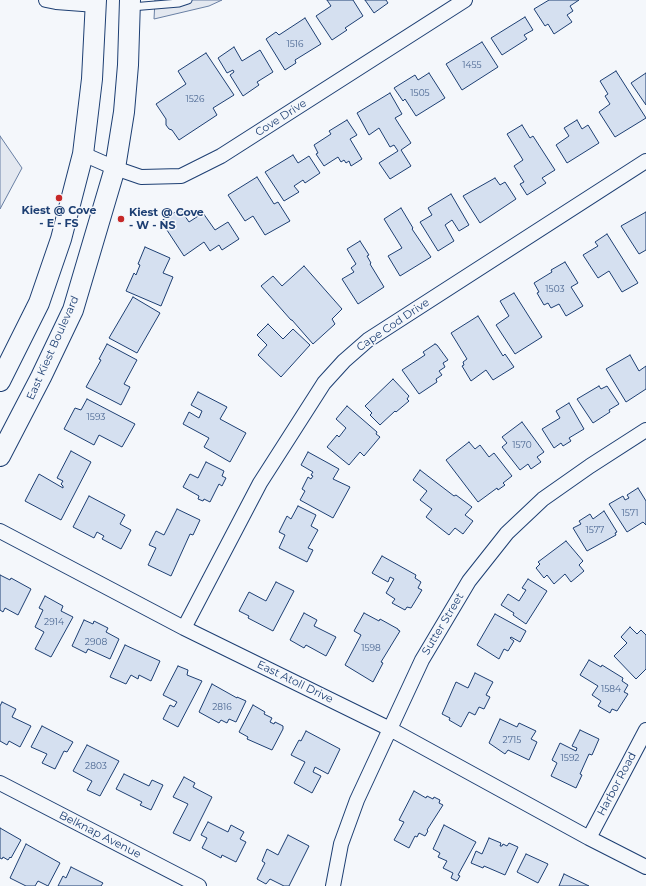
<!DOCTYPE html>
<style>
body{margin:0}
canvas{display:block;background:#f4f7fb}
</style>
<canvas width="646" height="886"></canvas>
<script>
const context = document.querySelector('canvas').getContext('2d');
context.lineJoin = 'round';
function paint(path, color) {
  context.fillStyle = color;
  context.fill(path, 'evenodd');
}
function poly(rows) {
  const path = new Path2D();
  for (const r of rows) {
    path.moveTo(r[0], r[1]);
    for (let i = 2; i < r.length; i += 2) path.lineTo(r[i], r[i + 1]);
  }
  return path;
}
function stroke(path, color, width, dash) {
  context.strokeStyle = color;
  context.lineWidth = width;
  context.lineCap = dash ? 'butt' : 'round';
  context.setLineDash(dash || []);
  context.stroke(path);
}
function write(font, color, halo, rows, align = 'center') {
  context.font = font + ' Montserrat,sans-serif';
  context.lineWidth = 3;
  context.setLineDash([]);
  context.textBaseline = 'middle';
  context.strokeStyle = halo;
  context.fillStyle = color;
  for (const [text, x, y, turn = 0] of rows) {
    context.save();
    context.translate(x, y);
    context.rotate((+turn || 0) * Math.PI / 180);
    context.textAlign = isNaN(turn) ? turn : align;
    if (halo) context.strokeText(text, 0, 0);
    context.fillText(text, 0, 0);
    context.restore();
  }
}
const parking = poly([
 [155,0,222,0,209,6,154,19,155,0],
 [0,136,22,168,0,209,0,136]
]);
paint(parking, '#e3e8f0');
stroke(parking, '#687fa3', 1);
const building = poly([
 [327,0,353,0,363,16,345,28,347,30,332,40,316,16,331,6,327,0],
 [365,0,386,0,388,3,374,13,365,0],
 [549,0,579,0,570,6,573,11,567,15,572,22,554,34,548,24,545,26,534,9,549,0],
 [525,17,533,30,524,35,527,39,502,55,491,38,525,17],
 [305,18,321,44,295,60,296,63,285,70,266,39,276,32,279,35,305,18],
 [482,42,498,67,462,90,446,64,482,42],
 [234,47,242,61,260,50,273,72,257,82,259,85,243,96,230,75,234,72,233,70,227,73,218,58,234,47],
 [206,53,234,95,213,108,217,115,179,140,172,130,169,129,166,125,166,119,156,104,186,84,178,71,206,53],
 [616,71,646,118,615,137,599,112,610,104,605,96,608,94,600,81,616,71],
 [429,73,445,98,416,116,405,99,403,101,394,88,415,75,418,80,429,73],
 [646,73,646,105,631,83,646,73],
 [390,93,402,114,395,118,411,143,401,150,411,166,390,179,379,163,398,151,394,145,390,147,379,128,369,135,357,113,390,93],
 [347,120,357,135,350,139,362,159,351,166,349,161,346,163,344,160,341,162,338,157,324,166,316,154,318,153,314,145,331,134,329,131,347,120],
 [577,120,582,129,588,125,599,143,567,163,556,145,569,136,564,128,577,120],
 [522,125,530,138,533,136,555,170,542,178,546,183,527,195,520,184,524,182,514,166,523,160,507,134,522,125],
 [293,155,298,163,309,156,320,173,305,183,303,180,294,186,299,192,284,201,265,172,293,155],
 [257,177,274,204,278,202,290,221,265,235,253,216,245,221,228,195,257,177],
 [495,178,500,185,505,182,516,199,480,223,463,196,495,178],
 [451,194,469,225,459,231,452,220,445,225,454,241,438,251,420,222,432,215,428,208,451,194],
 [401,208,413,228,412,229,431,257,400,276,388,256,402,248,384,219,401,208],
 [180,209,189,222,203,213,215,230,228,222,239,239,222,250,219,245,210,251,204,242,184,256,161,221,180,209],
 [646,212,646,250,639,254,621,226,646,212],
 [607,234,638,283,622,292,609,271,598,278,583,255,598,246,595,242,607,234],
 [360,241,369,255,367,256,371,263,370,264,384,287,358,304,342,279,354,272,351,268,356,264,347,249,360,241],
 [145,247,170,258,163,273,173,277,161,306,126,291,134,273,136,275,140,265,138,264,145,247],
 [565,262,578,283,571,287,583,306,566,316,559,304,551,308,548,303,544,305,537,293,539,292,534,283,552,272,551,270,565,262],
 [304,266,342,309,332,319,335,324,313,344,292,320,291,320,261,286,273,276,282,286,304,266],
 [514,293,542,337,515,354,496,325,509,316,500,301,514,293],
 [133,297,160,313,137,353,109,338,133,297],
 [478,316,503,356,505,354,514,367,493,380,486,370,471,381,462,366,464,365,463,362,467,359,451,333,478,316],
 [268,324,283,339,293,329,310,345,281,377,258,355,267,345,257,335,268,324],
 [107,344,137,360,124,384,130,387,121,405,86,387,101,360,99,359,107,344],
 [435,344,437,345,448,360,443,363,445,367,439,371,442,375,436,379,437,382,419,394,402,370,425,355,423,352,435,344],
 [630,355,639,371,646,366,646,389,626,402,606,369,630,355],
 [393,379,409,396,407,399,409,401,396,412,395,411,380,425,370,415,372,413,365,406,393,379],
 [599,386,601,389,607,386,619,404,609,410,610,412,593,423,577,399,599,386],
 [198,392,227,407,220,419,246,433,230,462,204,447,209,438,183,424,189,412,199,418,202,411,191,405,198,392],
 [87,399,135,424,122,447,99,435,94,445,64,429,75,408,81,410,87,399],
 [569,403,584,429,569,438,571,441,563,446,561,443,554,448,542,429,560,418,556,411,569,403],
 [347,406,377,432,376,434,380,437,364,456,360,452,349,465,327,447,337,435,339,437,346,428,336,419,347,406],
 [522,422,544,452,537,457,541,462,531,469,528,464,520,470,502,447,507,443,502,437,522,422],
 [469,442,475,449,480,445,489,457,494,453,512,476,503,483,505,485,498,490,497,488,478,502,446,460,469,442],
 [71,451,91,462,61,520,25,501,39,474,63,488,63,486,61,484,63,481,57,478,71,451],
 [308,452,339,469,333,479,350,487,333,518,300,500,305,491,302,489,308,477,311,479,313,476,311,475,313,472,301,465,308,452],
 [206,462,224,471,222,476,226,478,222,486,219,484,210,502,204,499,203,501,198,499,199,496,183,487,190,474,198,478,206,462],
 [420,470,454,496,456,495,472,507,465,515,473,521,463,534,455,528,449,535,426,517,432,509,420,500,427,491,413,480,420,470],
 [638,488,646,501,646,525,643,522,627,532,609,504,623,496,625,500,629,498,627,495,638,488],
 [89,496,125,515,120,524,131,530,121,549,102,539,104,536,97,532,94,538,73,527,89,496],
 [298,506,316,515,311,526,318,530,308,548,313,550,307,562,279,548,285,535,279,532,287,516,291,519,298,506],
 [177,509,200,520,193,535,190,534,171,576,148,565,156,548,149,545,156,531,164,535,177,509],
 [604,511,617,532,615,533,616,535,587,551,573,528,581,524,579,521,590,514,593,519,604,511],
 [566,541,583,561,579,565,584,571,571,582,565,574,554,584,547,575,544,578,536,568,540,564,538,562,566,541],
 [382,556,416,575,415,578,421,582,418,588,422,590,411,608,407,607,405,610,392,603,395,599,386,593,394,579,390,577,388,582,372,573,382,556],
 [0,575,10,580,11,578,31,589,18,615,5,608,3,612,0,610,0,575],
 [528,579,547,591,526,624,513,615,514,613,501,605,508,594,519,601,526,590,522,588,528,579],
 [276,582,294,591,273,631,248,618,249,616,239,611,249,592,266,601,276,582],
 [45,596,63,606,61,611,73,617,51,657,35,649,44,632,35,627,43,610,39,608,45,596],
 [304,613,317,620,314,626,336,637,326,656,306,645,304,648,290,640,304,613],
 [364,613,379,621,380,619,398,629,398,630,400,631,381,662,383,663,373,682,345,665,361,635,354,631,364,613],
 [495,614,526,631,520,642,511,637,510,638,514,641,508,651,504,649,499,659,477,645,495,614],
 [84,620,93,624,94,621,108,628,106,632,119,639,110,659,88,649,86,653,72,646,84,620],
 [630,627,637,634,641,630,646,635,646,669,636,679,614,656,627,643,621,637,630,627],
 [125,645,160,661,151,681,139,675,138,679,131,675,126,684,110,677,125,645],
 [589,660,601,667,602,665,623,678,622,681,628,685,624,692,628,694,617,711,612,709,610,713,598,706,601,701,592,695,598,686,580,675,589,660],
 [178,666,188,670,187,675,202,681,178,727,163,719,170,705,174,707,177,702,163,695,178,666],
 [475,673,493,682,486,695,490,697,484,709,479,707,475,715,469,712,461,727,449,720,450,718,442,714,456,682,468,688,475,673],
 [212,684,237,698,237,697,246,701,236,722,229,719,227,723,221,720,219,723,199,712,212,684],
 [2,702,16,709,12,717,31,726,20,747,9,741,7,745,0,741,0,706,2,702],
 [253,705,265,712,264,714,272,718,270,722,274,724,275,722,283,726,283,729,272,750,247,739,248,737,239,732,253,705],
 [500,719,517,727,519,723,536,731,531,739,537,742,529,760,508,750,505,754,489,743,500,719],
 [42,726,73,742,67,752,64,751,55,769,42,763,47,754,31,747,42,726],
 [580,730,599,739,592,755,589,754,580,774,582,775,576,788,551,776,557,763,552,760,560,743,576,751,577,748,572,746,580,730],
 [306,731,340,749,328,774,315,767,313,772,321,776,312,793,294,783,305,762,291,755,299,740,301,741,306,731],
 [87,745,119,761,100,796,87,790,92,781,73,771,87,745],
 [124,774,149,786,152,780,163,785,151,810,140,805,142,802,116,789,124,774],
 [184,777,195,783,193,787,212,797,190,841,173,833,188,804,173,797,184,777],
 [414,791,426,798,427,796,433,799,434,797,440,800,439,803,443,805,427,830,428,831,425,836,419,833,417,837,415,836,409,848,394,840,404,822,399,820,414,791],
 [208,822,228,832,231,825,244,832,240,839,246,842,236,862,222,855,221,858,202,848,207,838,201,835,208,822],
 [444,825,476,842,458,875,460,876,457,881,451,878,453,873,443,868,447,861,438,857,440,853,433,849,444,825],
 [0,828,21,840,11,858,10,857,8,860,3,857,2,859,0,858,0,828],
 [288,835,309,846,289,886,284,886,270,879,266,884,257,879,265,863,262,861,267,849,278,855,288,835],
 [489,838,501,843,500,846,502,846,503,844,507,846,509,843,518,847,505,875,484,866,483,868,471,863,476,851,482,854,489,838],
 [26,844,60,863,48,886,38,881,35,886,26,886,10,878,26,844],
 [526,854,548,864,538,883,517,872,526,854],
 [71,867,103,883,101,886,58,886,63,876,66,878,71,867],
 [564,874,589,886,559,886,564,874]
]);
paint(building, '#d5e0f0');
stroke(building, '#1d3f73', 1);
const service = poly([
 [131,7,179,3,188,0]
]);
const minor = poly([
 [46,0,56,2,96,5],
 [83,154,115,168,141,177,181,176,221,156,465,0],
 [0,531,184,628,390,729,589,838,646,867],
 [184,628,260,483,324,383,344,361,368,340,646,161],
 [0,783,199,886],
 [589,838,646,730],
 [333,886,341,844,357,800,422,660,469,581,507,533,543,499,590,466,646,430]
]);
const secondary = poly([
 [0,381,39,303,61,239,83,154,92,79,96,0],
 [0,456,41,377,73,310,115,168,124,112,128,65,130,0]
]);
stroke(service, '#1d3f73', 9);
stroke(minor, '#1d3f73', 16);
stroke(secondary, '#1d3f73', 22);
stroke(service, '#f4f7fb', 7);
stroke(minor, '#f4f7fb', 14);
stroke(secondary, '#f4f7fb', 20);
for (const [x, y, r, color] of [
 [59,198,4,"#c62828"],
 [121,219,4,"#c62828"]
]) {
  const dot = new Path2D();
  dot.arc(x, y, r, 0, 2 * Math.PI);
  context.fillStyle = color;
  context.fill(dot);
  stroke(dot, '#f4f7fb', 1.5);
}
write('9px', '#4b6792', null, [
 ["1516",295,44],
 ["1455",472,65],
 ["1505",420,93],
 ["1526",195,99],
 ["1503",555,289],
 ["1593",96,417],
 ["1570",522,445],
 ["1571",630,513],
 ["1577",595,530],
 ["2914",54,622],
 ["2908",96,642],
 ["1598",371,648],
 ["1584",611,689],
 ["2816",222,707],
 ["2715",512,740],
 ["1592",570,758],
 ["2803",96,766]
]);
write('11px', '#1d3f73', '#f4f7fb', [
 ["Cove Drive",281,118,-33],
 ["Cape Cod Drive",393,325,-34],
 ["East Kiest Boulevard",53,348,-66],
 ["Sutter Street",443,624,-59],
 ["East Atoll Drive",295,682,26],
 ["Harbor Road",617,784,-62],
 ["Belknap Avenue",100,835,27]
]);
write('bold 11px', '#1d3f73', '#f4f7fb', [
 ["Kiest @ Cove",59,211],
 ["- E - FS",59,224],
 ["Kiest @ Cove",129,213,"left"],
 ["- W - NS",129,226,"left"]
]);
</script>
